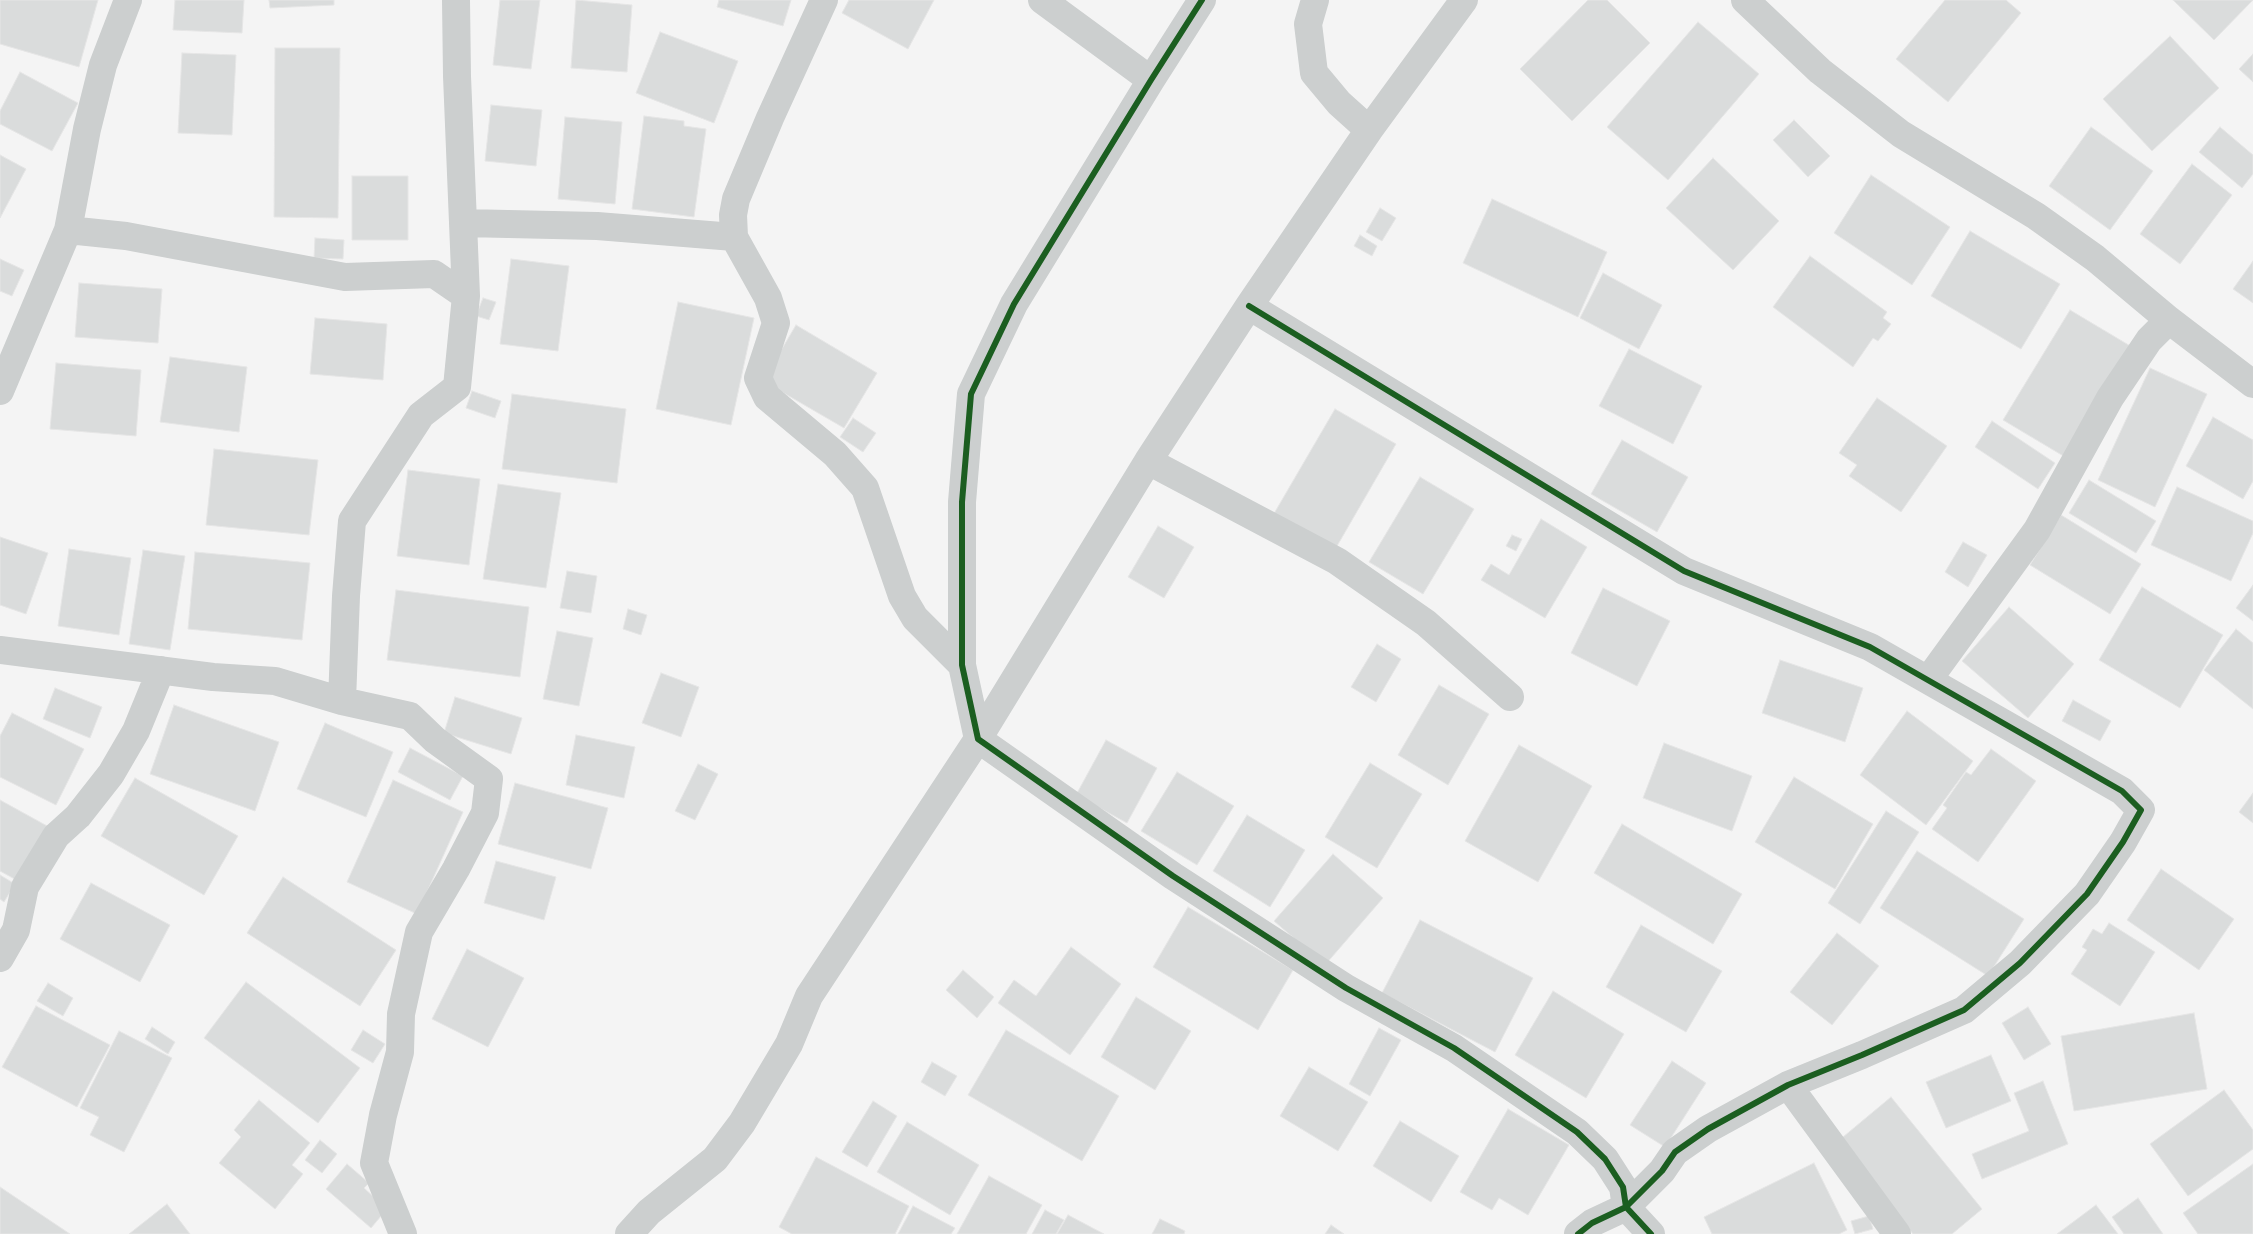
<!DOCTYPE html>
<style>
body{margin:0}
canvas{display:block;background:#f4f4f4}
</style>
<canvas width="2253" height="1234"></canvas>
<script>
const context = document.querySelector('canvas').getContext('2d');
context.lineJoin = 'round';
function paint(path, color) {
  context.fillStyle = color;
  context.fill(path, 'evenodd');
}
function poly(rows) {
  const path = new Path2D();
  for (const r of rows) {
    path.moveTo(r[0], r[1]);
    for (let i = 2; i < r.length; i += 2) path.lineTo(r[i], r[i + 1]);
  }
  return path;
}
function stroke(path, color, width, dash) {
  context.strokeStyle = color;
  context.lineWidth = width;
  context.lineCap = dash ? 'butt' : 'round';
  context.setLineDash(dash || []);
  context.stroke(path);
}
const building = poly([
 [0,0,98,0,79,67,0,44,0,0],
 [175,0,244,0,242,33,173,30,175,0],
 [269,0,334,0,334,5,270,8,269,0],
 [500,0,540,0,531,69,493,65,500,0],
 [576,0,632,5,627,72,571,68,576,0],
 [719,0,791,0,783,26,717,7,719,0],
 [849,0,934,0,908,49,842,13,849,0],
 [1588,0,1607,0,1650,43,1572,121,1520,69,1588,0],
 [1945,0,2006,0,2021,13,1948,102,1896,59,1945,0],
 [2173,0,2253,0,2214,40,2173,0],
 [1698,22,1759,74,1668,180,1607,127,1698,22],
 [660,32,738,61,714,123,636,93,660,32],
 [2170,36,2219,88,2152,151,2103,99,2170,36],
 [275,48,340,48,338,218,274,217,275,48],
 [182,53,236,55,232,135,178,133,182,53],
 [2253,54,2253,82,2239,69,2253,54],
 [20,72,78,103,52,151,0,124,0,111,20,72],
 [491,105,542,110,536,166,485,161,491,105],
 [644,116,684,121,684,126,706,129,694,217,632,209,644,116],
 [565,117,622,122,615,204,558,199,565,117],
 [1794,120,1830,156,1808,177,1773,140,1794,120],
 [2091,127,2153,171,2110,230,2049,186,2091,127],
 [2220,127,2253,155,2253,174,2242,188,2199,152,2220,127],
 [0,155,26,169,0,218,0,155],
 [1713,158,1779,221,1733,270,1666,208,1713,158],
 [2192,164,2232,195,2180,264,2140,234,2192,164],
 [1871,175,1950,227,1912,285,1834,233,1871,175],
 [352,176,408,176,408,240,352,240,352,176],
 [1492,199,1607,252,1578,317,1463,263,1492,199],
 [1380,208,1396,218,1382,241,1366,232,1380,208],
 [1970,231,2060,284,2021,349,1931,296,1970,231],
 [1360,235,1377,246,1372,256,1354,246,1360,235],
 [315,238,344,240,343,259,314,258,315,238],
 [1810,256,1887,312,1883,318,1891,324,1878,341,1873,338,1853,367,1773,307,1810,256],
 [0,259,24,270,12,296,0,291,0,259],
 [511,259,569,266,558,351,500,344,511,259],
 [2253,261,2253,303,2233,289,2253,261],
 [1603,273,1662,305,1639,349,1580,318,1603,273],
 [79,283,162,289,158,343,75,337,79,283],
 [483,298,496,302,489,320,476,316,483,298],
 [678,302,754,318,731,425,656,409,678,302],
 [2070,310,2132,347,2065,457,2003,420,2070,310],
 [315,318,387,324,383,380,310,374,315,318],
 [796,325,877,373,844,428,763,381,796,325],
 [1629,349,1702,386,1673,444,1599,406,1629,349],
 [170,357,247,367,239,432,160,422,170,357],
 [56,363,141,370,136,436,50,429,56,363],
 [2150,368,2207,394,2155,507,2098,480,2150,368],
 [472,391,501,401,495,418,466,408,472,391],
 [512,394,626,409,617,483,502,469,512,394],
 [1877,398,1947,446,1901,512,1849,476,1857,465,1839,453,1877,398],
 [1335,409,1396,444,1333,553,1272,517,1335,409],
 [2213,417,2253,440,2253,481,2243,499,2186,466,2213,417],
 [853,418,876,433,863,452,840,437,853,418],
 [1992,421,2055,463,2038,489,1975,447,1992,421],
 [1622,440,1688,477,1657,532,1591,494,1622,440],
 [214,449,318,460,309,535,206,525,214,449],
 [408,470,480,479,469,565,397,556,408,470],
 [1420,477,1474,509,1423,594,1369,562,1420,477],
 [2089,480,2156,521,2136,553,2069,513,2089,480],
 [498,484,561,493,546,588,483,579,498,484],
 [2177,487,2253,521,2253,533,2231,581,2151,545,2177,487],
 [2061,515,2141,564,2110,614,2030,565,2061,515],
 [1541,519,1587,547,1545,618,1481,580,1491,564,1509,575,1541,519],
 [1158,526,1194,547,1164,598,1128,577,1158,526],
 [1512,535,1522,539,1516,551,1506,546,1512,535],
 [0,537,48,553,26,614,0,605,0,537],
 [1963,542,1987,555,1968,587,1945,572,1963,542],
 [69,549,131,558,119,635,58,626,69,549],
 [143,550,185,556,170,650,129,644,143,550],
 [195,552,310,563,302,640,188,629,195,552],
 [567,571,597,576,591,613,560,608,567,571],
 [2253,585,2253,621,2236,608,2253,585],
 [2142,587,2223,635,2180,708,2099,660,2142,587],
 [1603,588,1670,621,1637,686,1571,653,1603,588],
 [396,590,529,607,520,677,387,660,396,590],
 [2009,607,2074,664,2028,718,1962,661,2009,607],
 [628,609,647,615,641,635,623,629,628,609],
 [2236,629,2253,643,2253,709,2204,670,2236,629],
 [557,631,593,638,579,706,543,699,557,631],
 [1377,644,1401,659,1376,702,1351,687,1377,644],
 [1780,660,1863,688,1845,742,1762,713,1780,660],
 [661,673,699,687,681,737,642,723,661,673],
 [1439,685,1489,714,1448,785,1398,755,1439,685],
 [55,688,102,707,90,738,43,719,55,688],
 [455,697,522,718,511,754,444,733,455,697],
 [2073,700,2111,721,2100,741,2062,721,2073,700],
 [174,705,279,742,255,811,150,774,174,705],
 [1907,711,1973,761,1926,825,1860,775,1907,711],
 [12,713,84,749,56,805,0,777,0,736,12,713],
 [325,723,393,752,366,817,297,789,325,723],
 [576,735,635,747,624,798,566,785,576,735],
 [1106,740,1157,768,1127,823,1076,795,1106,740],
 [1664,743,1752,776,1732,831,1643,798,1664,743],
 [1519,745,1592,786,1538,882,1465,841,1519,745],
 [410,748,463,776,450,800,398,772,410,748],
 [1991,749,2036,781,1978,862,1932,829,1947,808,1943,805,1966,772,1971,775,1991,749],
 [1370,763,1422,794,1377,868,1325,837,1370,763],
 [698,764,718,774,695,820,675,811,698,764],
 [1177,772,1234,806,1197,865,1141,831,1177,772],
 [1794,777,1873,824,1835,889,1755,842,1794,777],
 [135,778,238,836,204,895,101,836,135,778],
 [393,780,463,812,417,914,347,882,393,780],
 [515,783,608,808,591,869,498,844,515,783],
 [2253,793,2253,823,2239,812,2253,793],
 [0,800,49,827,20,882,0,871,0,800],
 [1886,811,1919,832,1860,924,1828,903,1886,811],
 [1247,815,1305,850,1270,907,1213,871,1247,815],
 [1622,824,1742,894,1713,944,1594,873,1622,824],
 [1917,851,2024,919,1988,976,1880,908,1917,851],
 [1333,854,1383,898,1325,965,1274,921,1333,854],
 [496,861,556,877,544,920,484,903,496,861],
 [2161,869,2234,919,2199,970,2127,920,2161,869],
 [0,875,15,884,4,902,0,899,0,875],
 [283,877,396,950,360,1006,247,933,283,877],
 [91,883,170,925,140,982,60,939,91,883],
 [1188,907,1293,970,1258,1030,1153,967,1188,907],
 [1420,920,1533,978,1495,1052,1382,993,1420,920],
 [2109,923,2155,952,2120,1006,2071,974,2087,950,2082,947,2093,929,2102,934,2109,923],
 [1641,925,1722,971,1686,1032,1606,987,1641,925],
 [1837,933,1879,966,1832,1025,1790,992,1837,933],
 [1071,947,1121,984,1070,1055,998,1003,1014,980,1036,996,1071,947],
 [467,949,524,978,488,1047,432,1019,467,949],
 [963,970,994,997,977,1018,946,990,963,970],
 [246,982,360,1068,318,1123,204,1038,246,982],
 [48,983,73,998,63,1016,37,1001,48,983],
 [1553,991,1624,1034,1586,1098,1515,1055,1553,991],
 [1136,997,1191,1031,1155,1090,1101,1057,1136,997],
 [36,1006,110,1045,77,1107,2,1067,36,1006],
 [2028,1007,2051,1044,2024,1060,2002,1023,2028,1007],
 [2194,1013,2207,1089,2074,1111,2061,1036,2194,1013],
 [152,1027,175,1042,168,1054,145,1039,152,1027],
 [1379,1028,1401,1040,1370,1096,1349,1084,1379,1028],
 [363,1030,385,1044,373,1063,351,1050,363,1030],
 [1006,1030,1119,1096,1082,1161,968,1095,1006,1030],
 [119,1031,172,1058,124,1152,90,1135,99,1117,80,1108,119,1031],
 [1991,1055,2011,1101,1946,1128,1926,1082,1991,1055],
 [1672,1061,1706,1083,1665,1147,1630,1125,1672,1061],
 [932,1062,957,1076,945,1096,921,1082,932,1062],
 [1309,1067,1368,1102,1338,1151,1280,1116,1309,1067],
 [2043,1081,2068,1144,1982,1179,1972,1154,2029,1131,2014,1093,2043,1081],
 [2224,1090,2253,1130,2253,1149,2188,1196,2150,1144,2224,1090],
 [1891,1097,1982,1209,1952,1234,1913,1234,1837,1142,1891,1097],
 [259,1100,310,1143,292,1165,303,1174,275,1209,219,1163,241,1137,234,1130,259,1100],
 [873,1101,897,1116,867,1167,842,1152,873,1101],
 [1508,1109,1569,1145,1528,1215,1499,1198,1492,1210,1460,1192,1508,1109],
 [1400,1121,1459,1156,1431,1202,1373,1166,1400,1121],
 [907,1122,979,1165,950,1215,877,1172,907,1122],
 [320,1140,337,1154,322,1173,305,1160,320,1140],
 [816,1157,909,1206,895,1234,792,1234,779,1227,816,1157],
 [1814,1163,1847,1230,1839,1234,1712,1234,1704,1217,1814,1163],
 [347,1164,369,1183,364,1188,387,1209,371,1228,326,1189,347,1164],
 [2253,1164,2253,1234,2198,1234,2183,1213,2253,1164],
 [989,1176,1042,1205,1026,1234,957,1234,989,1176],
 [0,1187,70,1234,0,1234,0,1187],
 [2138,1198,2163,1234,2124,1234,2112,1217,2138,1198],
 [167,1204,190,1234,129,1234,167,1204],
 [2096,1205,2118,1234,2057,1234,2096,1205],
 [913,1206,955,1228,951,1234,898,1234,913,1206],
 [1045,1210,1064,1220,1056,1234,1032,1234,1045,1210],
 [1068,1215,1104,1234,1057,1234,1068,1215],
 [1869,1216,1873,1229,1855,1234,1851,1221,1869,1216],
 [1160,1219,1185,1231,1184,1234,1152,1234,1160,1219],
 [1331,1225,1344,1234,1325,1234,1331,1225]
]);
paint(building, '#dadcdc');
stroke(building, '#e6e6e6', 1);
stroke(poly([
 [824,0,770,118,736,199,733,215,734,237,768,298,776,323,758,378,767,397,835,454,865,488,902,596,915,618,962,665],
 [1042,0,1151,80],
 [1202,0,1151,80,1014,304,971,394,962,502,962,665,978,739,1173,876,1346,988,1454,1048,1577,1132,1605,1159,1623,1187,1626,1207,1651,1234],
 [1315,0,1308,24,1314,73,1339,103,1369,130],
 [1745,0,1820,71,1901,134,2036,216,2095,258,2169,320,2253,384],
 [464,223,597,226,734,237],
 [68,230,87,129,103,65,128,0],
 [1249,306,1684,571,1870,647,2122,791,2141,810,2123,842,2087,894,2020,963,1964,1010,1862,1055,1788,1085,1708,1129,1675,1152,1662,1171,1626,1207,1592,1223,1578,1234],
 [0,391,68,230,126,236,345,277,434,274,466,296],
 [1148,461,1337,561,1426,623,1510,697],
 [0,650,213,677,275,681,342,701,410,716,435,740,489,779,485,813,456,869,419,932,401,1014,400,1052,383,1115,374,1163,403,1234],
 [1928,680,2037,530,2110,398,2149,340,2169,320],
 [342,701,346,596,352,521,421,415,457,387,466,296,457,76,456,0],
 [0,958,16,930,25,887,56,836,78,816,111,774,136,731,161,670],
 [1788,1085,1897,1234],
 [629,1234,649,1212,715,1159,742,1123,789,1044,809,996,978,739,1148,461,1249,306,1369,130,1464,0]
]), '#cccfcf', 28);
stroke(poly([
 [1202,0,1151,80,1014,304,971,394,962,502,962,665,978,739,1173,876,1346,988,1454,1048,1577,1132,1605,1159,1623,1187,1626,1207,1651,1234],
 [1249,306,1684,571,1870,647,2122,791,2141,810,2123,842,2087,894,2020,963,1964,1010,1862,1055,1788,1085,1708,1129,1675,1152,1662,1171,1626,1207,1592,1223,1578,1234]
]), '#1b5e20', 6);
</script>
